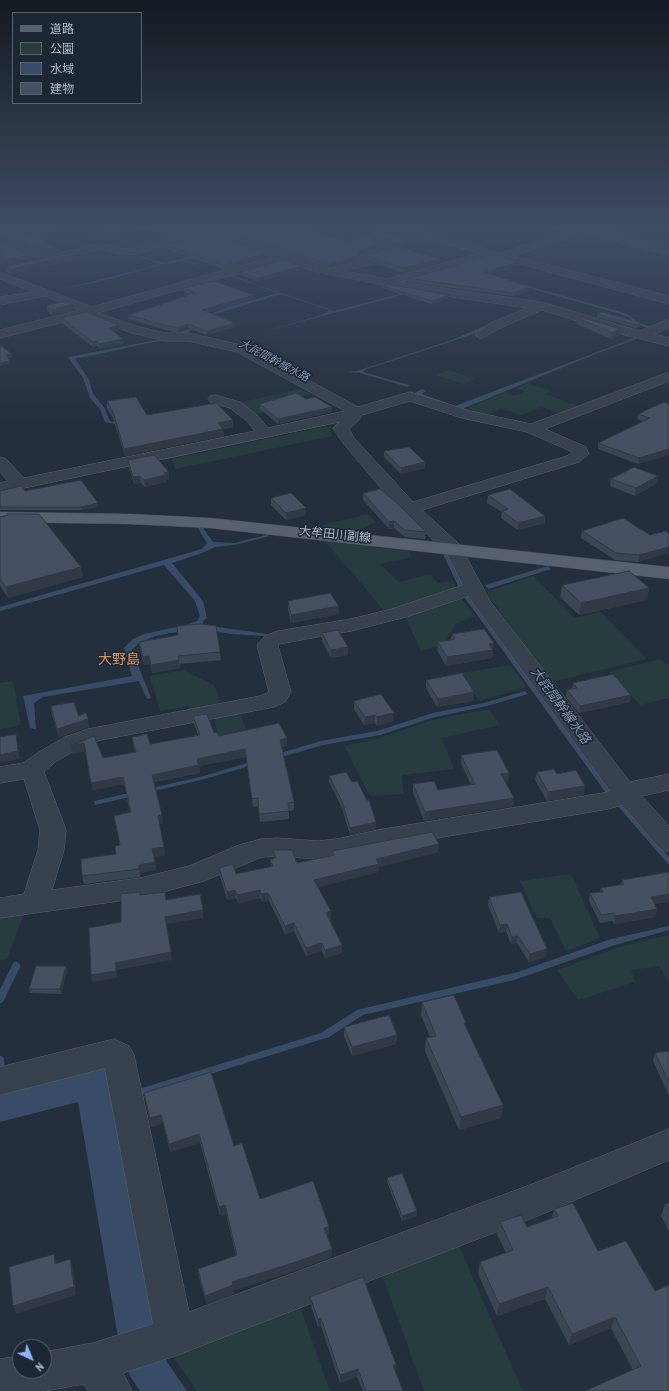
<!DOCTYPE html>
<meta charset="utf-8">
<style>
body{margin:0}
#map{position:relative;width:669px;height:1391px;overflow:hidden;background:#242f3e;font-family:"Archivo Narrow","Noto Sans JP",sans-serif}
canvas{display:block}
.legend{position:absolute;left:12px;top:12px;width:130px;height:92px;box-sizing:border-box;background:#1d2633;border:1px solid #59626f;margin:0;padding:5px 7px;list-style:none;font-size:12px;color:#b4bcc9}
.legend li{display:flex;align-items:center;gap:8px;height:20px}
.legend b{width:20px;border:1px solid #59626f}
.north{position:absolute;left:12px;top:1339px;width:40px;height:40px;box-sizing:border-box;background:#1d2633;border:1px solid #59626f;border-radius:50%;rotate:136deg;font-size:11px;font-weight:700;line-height:16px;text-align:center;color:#b4bcc9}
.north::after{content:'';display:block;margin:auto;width:14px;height:18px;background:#8ab4f8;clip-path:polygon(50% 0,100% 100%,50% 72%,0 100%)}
</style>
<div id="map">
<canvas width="669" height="1391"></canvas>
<ul class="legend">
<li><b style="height:5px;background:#56606e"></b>道路</li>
<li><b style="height:11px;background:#263c3f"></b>公園</li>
<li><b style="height:11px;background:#394c67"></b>水域</li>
<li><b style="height:11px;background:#455162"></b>建物</li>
</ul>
<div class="north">N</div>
</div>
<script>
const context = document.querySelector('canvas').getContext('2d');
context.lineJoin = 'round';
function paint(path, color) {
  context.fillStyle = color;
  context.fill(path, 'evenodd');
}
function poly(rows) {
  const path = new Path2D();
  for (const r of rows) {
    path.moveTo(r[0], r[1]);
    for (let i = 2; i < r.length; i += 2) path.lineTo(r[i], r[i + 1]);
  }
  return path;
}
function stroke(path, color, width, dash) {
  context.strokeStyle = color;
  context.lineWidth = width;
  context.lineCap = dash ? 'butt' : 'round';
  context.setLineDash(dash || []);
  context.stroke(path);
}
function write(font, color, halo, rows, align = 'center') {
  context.font = font + ' "Archivo Narrow","Noto Sans JP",sans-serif';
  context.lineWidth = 3;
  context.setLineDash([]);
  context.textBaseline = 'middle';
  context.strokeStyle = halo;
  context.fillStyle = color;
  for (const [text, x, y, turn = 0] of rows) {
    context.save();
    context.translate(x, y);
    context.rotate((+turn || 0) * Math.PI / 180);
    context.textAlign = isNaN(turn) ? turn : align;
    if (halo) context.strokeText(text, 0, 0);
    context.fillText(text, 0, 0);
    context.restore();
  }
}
paint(poly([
 [36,228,53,231,37,235,48,239,19,246,0,238,0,233,5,235],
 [113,230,131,235,102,240,85,236],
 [449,370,475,379,464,384,435,375],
 [529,383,551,391,545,394,581,407,561,414,541,407,521,415,501,409,486,415,466,409,505,392,515,396,525,392,516,388],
 [300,389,311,394,298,398,294,395,281,398,271,410,253,415,238,403],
 [327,426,333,436,175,469,172,459],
 [369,514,376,522,357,531,318,526],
 [325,541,408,551,412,557,380,564,399,582,430,574,438,583,453,581,457,590,386,613],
 [534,576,574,618,601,612,647,659,550,682,486,592],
 [460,596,475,617,455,624,445,643,421,651,404,614],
 [661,659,669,666,669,698,640,705,609,672],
 [510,665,526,687,479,701,462,673],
 [184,670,215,686,220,701,211,709,190,713,188,706,160,711,150,676],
 [13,681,21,725,0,729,0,683],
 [489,709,500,725,442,738,454,769,402,775,404,794,370,796,344,746,380,738,433,720],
 [239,711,247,732,220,738,213,717],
 [571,874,600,938,566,951,550,918,537,918,520,881],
 [25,911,7,959,0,960,0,914],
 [669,935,669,982,659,966,631,970,635,982,578,1000,557,970,616,948],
 [458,1244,523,1391,424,1391,382,1275],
 [300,1307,330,1391,197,1391,171,1354]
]), '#263c3f');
paint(poly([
 [550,228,580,228,669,252,669,256],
 [226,249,185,260,208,270,182,261,163,264,107,280,64,289,160,264,130,253,164,263],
 [457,266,614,310,629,315,639,323,653,327,650,329,635,323,628,317,617,313,454,267],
 [231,275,257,285,329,309,326,309,281,294,206,317,210,322,183,334,179,333,205,322,201,318,227,307,182,290,186,289,231,306,278,293,230,276],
 [408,292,426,292,533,306,480,332,364,370,363,372,409,385,408,387,360,373,347,372,357,371,452,340,528,307,429,293,409,293,259,333,315,317,329,312,327,311,329,310,334,311],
 [637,337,643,339,639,338,598,353,462,409,419,396,415,393,422,389,426,391,422,394,455,406],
 [162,339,164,340,75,359,89,380,93,394,104,407,110,421,120,423,228,405,119,425,105,422,100,409,90,398,83,378,68,357],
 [325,423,331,424,167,459,53,481],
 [198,528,203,528,213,542,235,543,266,535,270,536,234,545,215,547,202,553,172,563,203,601,207,618,203,621,203,625,267,634,266,636,231,634,198,628,155,636,139,643,132,650,151,698,147,699,139,681,43,697,34,703,36,729,30,728,23,696,132,676,124,648,133,639,144,634,186,625,197,621,200,616,195,601,164,565,0,611,0,607,202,549,207,543],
 [443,554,449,555,615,795,669,857,669,865,603,789,462,594],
 [548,566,551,569,488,589,485,585],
 [525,691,528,694,487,706,435,717,380,735,323,745,201,780,95,805,94,801,200,777,321,741,377,731,433,713,484,703],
 [669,926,669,930,615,945,514,980,363,1015,329,1037,140,1096,139,1089,321,1033,357,1010,518,972,611,939],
 [88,1067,107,1068,160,1352,187,1391,140,1391,130,1376,117,1331,78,1102,0,1122,0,1090]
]), '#394c67');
stroke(poly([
 [0,999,16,966],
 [0,1060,1,1069]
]), '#394c67', 8);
const street = poly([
 [191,228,206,228,316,265,330,268,359,261,358,257,359,255,381,247,372,243,374,240,382,240,397,247,396,249,370,258,374,262,373,264,343,271,387,279,479,253,391,230,390,228,407,228,501,253,573,230,572,228,593,228,669,246,669,252,584,233,513,256,669,296,669,304,490,256,444,271,400,282,541,302,640,331,669,319,669,328,654,334,669,338,669,346,609,331,542,310,498,329,481,339,475,335,490,323,527,308,413,291,314,271,283,261,97,313,140,327,165,333,188,333,246,346,358,407,410,392,470,411,531,424,669,372,669,381,545,429,586,447,589,454,579,462,422,510,460,545,490,601,630,782,669,774,669,790,642,796,669,826,669,852,660,849,622,805,608,809,378,848,337,857,318,859,277,856,262,857,204,881,140,898,0,918,0,898,24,894,38,850,40,830,24,779,0,783,0,767,23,763,39,752,65,737,88,729,260,696,269,692,257,645,265,636,278,631,351,619,392,609,463,585,446,552,391,500,343,443,333,428,339,422,0,493,0,483,8,481,0,472,0,457,6,459,24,478,255,431,247,421,230,408,210,402,208,399,210,396,215,395,240,402,257,415,268,428,345,411,237,352,188,341,165,341,132,333,87,316,0,338,0,330,80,310,45,296,0,305,0,297,33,292,0,279,0,272,92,307,272,257,209,236,135,254,122,255,103,249,44,262,40,261,39,259,22,254,1,242,6,239,10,240,30,250,49,255,103,243,123,249,135,248,199,232,191,228],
 [410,401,462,418,527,432,573,452,567,456,413,502,354,438,349,429,359,420,362,415,410,401],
 [468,596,610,791,603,793,378,830,337,839,318,841,277,838,261,839,239,845,189,866,140,878,52,890,64,850,66,830,44,772,55,762,81,747,101,740,274,707,285,702,291,692,278,646,279,644,351,631,406,617,468,596],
 [114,1039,129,1046,134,1055,189,1312,535,1183,669,1129,669,1160,540,1215,175,1356,123,1373,132,1391,88,1391,84,1384,45,1391,0,1391,0,1359,20,1356,20,1371,44,1371,44,1352,93,1343,153,1324,105,1068,0,1095,0,1067,114,1039]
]);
const primary = poly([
 [0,512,130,514,210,518,669,567,669,579,210,528,130,524,0,522,0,512]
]);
stroke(street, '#565f6c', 1);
stroke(primary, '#414a57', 1);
paint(street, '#38414e');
paint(primary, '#56606e');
paint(poly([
 [0,228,20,231,49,242,49,245,59,251,49,253,31,249,11,239,2,238,0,241,1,242,29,258,0,264],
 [140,228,194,228,195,232,171,238],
 [211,228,296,228,347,241,382,231,411,240,411,243,398,246,438,259,437,263,403,273,375,263,373,259,373,254,398,246,383,239,374,238,372,241,377,247,358,254,357,260,330,266,316,264],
 [187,239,267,253,267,257,224,269,166,249,165,245,187,240],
 [78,254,79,259,11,274,6,272,5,267],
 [519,262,519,265,489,274,531,290,513,296,408,282,408,278,445,269],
 [303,269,258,281,240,275,240,272],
 [383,286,449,295,449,298,431,304,383,288],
 [184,288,254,299,208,312,235,327,207,335,188,328,179,332,173,332,129,319,128,315,190,294,185,292],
 [73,304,74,310,52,315,47,311,46,306],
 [597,314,640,323,639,326,636,328,597,317],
 [62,318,119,330,114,332,123,344,100,349,97,346,93,347,63,324],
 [578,318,620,335,611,339,577,324],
 [306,399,332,407,332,412,278,424,260,409,260,404],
 [107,401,147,415,233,420,233,427,223,429,224,436,125,456,113,418,107,408],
 [669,404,669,455,638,464,598,449,598,443,643,422,637,419,638,414],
 [384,451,425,468,401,474,384,457],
 [128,460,169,472,169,479,166,480,166,482,145,487,141,483,134,484,129,468],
 [658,476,657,483,635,496,610,486,611,479],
 [0,491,25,491,98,503,98,507,82,510,0,510],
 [363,493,426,532,425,539,405,537,394,528,389,529,363,500],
 [488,495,545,523,518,530,501,518,502,512,487,503],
 [271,498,306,508,306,515,286,520,271,505],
 [7,514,83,577,8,598,0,586,0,517,7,515],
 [582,531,650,535,638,562,615,560,581,538],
 [562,585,649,588,647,600,579,615,560,597],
 [288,601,339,614,291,623,288,609],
 [322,633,348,647,348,655,331,658,322,641],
 [452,634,494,643,492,658,446,666,437,650,438,642,451,639],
 [139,642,220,652,221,660,180,664,180,668,152,673,150,664,144,665,140,650],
 [426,680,474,692,473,701,437,707,426,688],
 [573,683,630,702,579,713,566,697,567,690,572,688],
 [354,701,393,721,377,726,375,723,364,725,354,709],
 [51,706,79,717,89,727,59,737,52,715],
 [193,716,219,736,287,738,287,746,282,747,294,802,294,810,289,811,289,819,260,822,258,806,253,807,246,757,199,766,200,773,154,782,162,815,163,823,159,824,164,847,165,855,154,857,156,870,141,873,140,877,84,884,82,876,116,854,120,845,114,816,130,812,124,784,93,790,85,751,73,754,71,746,103,758,135,752,133,745,132,737,150,744,198,735,194,724],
 [461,755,509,773,508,781,505,782,514,798,513,806,424,821,413,793,413,784,438,790,471,785,461,763],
 [537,772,557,774,584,795,547,801,535,780],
 [329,776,376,829,350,835,342,808,329,782],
 [273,850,297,863,332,856,332,851,438,852,379,867,378,872,318,887,331,920,329,920,342,953,325,958,322,951,306,956,294,931,285,934,269,901,262,902,260,898,238,903,236,898,227,900,220,876,219,868,236,874,271,867,270,860,274,859],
 [669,872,669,902,654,904,655,917,614,924,612,921,600,923,589,901,590,893,600,892,601,888,621,885,622,880],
 [489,897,547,949,545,957,529,962,517,943,511,944,506,932,499,933,488,905],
 [66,966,67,971,61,994,30,993,29,989],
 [422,1002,465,1027,503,1105,501,1118,459,1130,425,1051,426,1038,430,1037,421,1015],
 [344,1027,397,1035,396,1044,352,1056,344,1036],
 [669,1051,669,1096,653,1061,655,1053],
 [144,1093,234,1146,260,1199,329,1226,329,1234,327,1235,332,1249,332,1257,297,1270,234,1290,234,1294,207,1304,199,1278,198,1269,236,1256,226,1214,220,1216,200,1143,170,1152,163,1123,151,1127],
 [387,1178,417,1216,402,1221,387,1182],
 [669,1203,669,1231,661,1216,665,1204],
 [554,1209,669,1391,633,1370,611,1328,569,1345,545,1299,497,1316,478,1274,480,1262,506,1253,497,1234,500,1222,527,1227,552,1218],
 [310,1297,395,1370,403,1391,363,1391,357,1377,340,1383,321,1326,318,1327,311,1305]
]), '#3b4654');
paint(poly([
 [20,228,33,228,15,232,15,229],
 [194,229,195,232,171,238,170,235],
 [2,236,2,238,0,241,0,237],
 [374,236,374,238,371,243,371,240],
 [411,240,411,243,398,246,398,243],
 [377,244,377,247,358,254,357,260,330,266,330,263,359,251],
 [58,248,59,251,49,253,49,250],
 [267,253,267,257,224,269,223,265],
 [78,254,79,259,11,274,10,269],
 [29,255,29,258,0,264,0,261],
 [438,259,437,263,403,273,403,268],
 [519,262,519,265,483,276,483,272],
 [303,266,303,269,258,281,257,278],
 [531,287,531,290,513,296,513,293],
 [254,295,254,299,202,314,202,310],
 [449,295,449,298,431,304,432,301],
 [73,304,74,310,52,315,51,310],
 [235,323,235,327,207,335,207,331],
 [640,323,639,326,636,328,636,325],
 [188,324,188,328,179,332,179,327],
 [119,325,119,330,109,333,109,328],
 [621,329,620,335,611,339,612,333],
 [123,339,123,344,100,349,99,344],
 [96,341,97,346,93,347,93,342],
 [12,354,12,357,6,358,6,355],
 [10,361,11,364,0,366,0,363],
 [332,407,332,412,278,424,278,419],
 [233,420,233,427,218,430,218,423],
 [223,429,224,436,125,456,124,449],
 [669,449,669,455,638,464,639,458],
 [425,462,425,468,401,474,401,468],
 [169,472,169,479,166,480,166,482,145,487,144,480],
 [140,476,141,483,134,484,133,477],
 [658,476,657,483,635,496,636,488],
 [98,503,98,507,82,510,81,507],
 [306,508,306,515,286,520,286,513],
 [545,516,545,523,518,530,518,523],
 [394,521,394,528,389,529,389,522],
 [669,547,669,553,638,562,639,555],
 [81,567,83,577,8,598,6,587],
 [649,588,647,600,579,615,581,603],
 [339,606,339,614,291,623,291,615],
 [494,643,492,658,446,666,447,657,489,644],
 [348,647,348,655,331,658,331,650],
 [149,656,150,664,144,665,143,657],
 [179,660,180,668,152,673,151,665],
 [474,692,473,701,437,707,438,699],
 [631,695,630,702,579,713,580,706],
 [394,713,393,721,377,726,377,717],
 [375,715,375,723,364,725,365,717],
 [88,719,89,727,59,737,57,729],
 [16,734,20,759,0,763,0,755],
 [287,738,287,746,280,747,280,740],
 [84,743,85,751,73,754,71,746],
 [245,749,246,757,199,766,200,773,153,782,152,775,197,759],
 [509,773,508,781,500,782,501,774],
 [123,777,124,784,93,790,91,783],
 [585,786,584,795,547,801,548,792],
 [514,798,513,806,424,821,425,812],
 [162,815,163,823,159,824,158,816],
 [376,822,376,829,350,835,350,828],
 [439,844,438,852,379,867,378,872,314,888,314,880,376,859],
 [164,847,165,855,153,857,152,849],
 [155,862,156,870,141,873,140,877,139,869,139,865],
 [235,890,236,898,227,900,227,892],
 [260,890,260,898,238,903,237,895],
 [268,893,269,901,262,902,261,894],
 [669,894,669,902,649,905,651,897],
 [657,909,655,917,614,924,615,916],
 [203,910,203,918,166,924,165,917],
 [331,911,331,920,326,921,326,913],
 [294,923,294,931,285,934,285,926],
 [507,924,506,932,499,933,500,925],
 [518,936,517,943,511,944,512,937],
 [322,943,322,951,306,956,306,948],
 [342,945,342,953,325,958,325,950],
 [547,949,545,957,529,962,530,954],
 [171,952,172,960,116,970,117,978,92,982,91,975,115,963],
 [66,966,67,971,61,994,60,989],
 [397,1035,396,1044,352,1056,352,1047],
 [503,1105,501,1118,459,1130,461,1117],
 [161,1115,163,1123,151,1127,150,1118],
 [199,1134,200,1143,170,1152,169,1144],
 [225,1205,226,1214,220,1216,219,1207],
 [417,1211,417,1216,402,1221,402,1216],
 [329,1226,329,1234,325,1236,324,1228],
 [332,1249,332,1257,297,1270,234,1290,234,1294,207,1304,205,1296,232,1282],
 [54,1254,56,1262,57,1273,55,1264],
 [70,1259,73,1268,76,1295,16,1314,13,1306],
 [548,1287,545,1299,497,1316,499,1304],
 [615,1317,611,1328,569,1345,572,1334],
 [321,1318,321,1326,318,1327,318,1319],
 [396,1364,395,1372,393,1365],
 [358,1369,357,1377,340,1383,340,1375]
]), '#303945');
const building = poly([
 [0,228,20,228,15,229,49,242,44,243,58,248,49,250,30,246,10,236,2,236,0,237,0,228],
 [149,228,194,228,194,229,170,235,149,228],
 [220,228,296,228,347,241,382,231,411,240,398,243,383,236,374,236,371,240,377,244,359,251,357,257,330,263,316,260,220,228],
 [209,234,267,253,223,265,165,245,189,240,187,239,209,234],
 [0,240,1,242,29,255,0,261,0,240],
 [397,246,438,259,403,268,375,259,373,254,397,246],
 [73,252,78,254,10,269,5,267,73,252],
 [490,254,519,262,483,272,531,287,513,293,408,278,445,269,490,254],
 [283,260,303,266,257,278,240,272,283,260],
 [214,281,254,295,202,310,235,323,207,331,188,324,179,327,172,327,128,315,195,293,184,288,214,281],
 [387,284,449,295,432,301,383,286,387,284],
 [65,301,73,304,51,310,46,306,65,301],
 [86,312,119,325,109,328,123,339,99,344,96,341,93,342,62,318,86,312],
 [603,312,640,323,636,325,597,314,603,312],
 [580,317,621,329,612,333,578,318,580,317],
 [0,345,12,354,6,355,10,361,0,363,0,345],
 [296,393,306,399,315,397,332,407,278,419,260,404,296,393],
 [136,397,147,415,216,403,233,420,218,423,223,429,124,449,113,412,107,401,136,397],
 [664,402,669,404,669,449,639,458,598,443,650,418,638,414,664,402],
 [409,447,425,462,401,468,384,451,409,447],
 [154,455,169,472,164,473,166,475,144,480,140,476,133,477,128,460,154,455],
 [634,467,658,476,636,488,611,479,634,467],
 [81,480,98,503,81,507,0,507,0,491,21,486,25,491,81,480],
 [380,489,396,502,426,532,405,530,394,521,389,522,363,493,380,489],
 [510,489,545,516,518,523,502,511,508,509,488,495,510,489],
 [291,493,306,508,286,513,271,498,291,493],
 [7,514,39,514,81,567,6,587,0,579,0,517,8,515,7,514],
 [623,518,650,535,666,531,669,534,669,547,639,555,616,553,582,531,623,518],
 [629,571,649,588,581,603,562,585,629,571],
 [330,593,339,606,291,615,288,601,330,593],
 [201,624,216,626,220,652,178,656,179,660,151,665,149,656,143,657,139,642,178,635,177,626,201,624],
 [484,629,494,643,489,644,493,650,447,657,438,642,455,639,452,634,484,629],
 [338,630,348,647,331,650,322,633,338,630],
 [462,673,474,692,438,699,426,680,462,673],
 [613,674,631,695,580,706,567,690,577,688,573,683,613,674],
 [381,694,394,713,377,717,375,715,365,717,354,701,381,694],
 [74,702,79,717,78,716,86,713,88,719,57,729,51,706,74,702],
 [207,714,214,733,217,732,219,736,279,723,287,738,280,740,294,802,288,803,289,811,259,814,258,798,252,799,245,749,197,759,199,765,152,775,162,815,158,816,164,847,152,849,155,862,139,865,139,869,82,876,81,859,116,854,115,846,120,845,114,816,131,812,123,777,91,783,84,743,71,746,94,736,103,758,136,752,132,737,147,734,150,744,200,735,193,716,207,714],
 [16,734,18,751,0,755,0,737,16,734],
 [497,750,509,773,501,774,514,798,425,812,413,784,434,781,438,790,475,784,461,755,497,750],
 [554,769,557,774,576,770,585,786,548,792,537,772,554,769],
 [346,772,352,782,357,781,367,800,369,800,376,822,350,828,342,801,329,776,346,772],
 [432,832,439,844,376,859,379,864,314,880,331,911,326,913,342,945,325,950,322,943,306,948,294,923,285,926,268,893,261,894,260,890,237,895,235,890,227,892,219,868,233,864,236,874,273,866,270,860,276,858,273,850,292,850,297,863,334,855,332,851,432,832],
 [669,872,669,894,651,897,657,909,615,916,614,913,601,915,590,893,603,892,601,888,624,884,622,880,669,872],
 [140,892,140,895,165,892,166,900,200,894,203,910,165,917,171,952,115,963,116,971,91,975,89,928,121,922,121,894,140,892],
 [521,892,547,949,530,954,518,936,512,937,507,924,500,925,489,897,521,892],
 [36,966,66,966,60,989,29,989,36,966],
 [454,995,466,1023,464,1023,503,1105,461,1117,426,1038,436,1036,422,1002,454,995],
 [389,1015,397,1035,352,1047,344,1027,389,1015],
 [669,1051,669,1082,655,1053,669,1051],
 [211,1072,234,1146,242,1143,260,1199,313,1181,329,1226,324,1228,332,1249,296,1262,232,1282,233,1285,205,1296,198,1269,237,1255,225,1205,219,1207,199,1134,169,1144,161,1115,150,1118,144,1093,211,1072],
 [402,1173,417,1211,402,1216,387,1178,402,1173],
 [573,1203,598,1251,626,1241,655,1291,669,1285,669,1391,585,1391,641,1366,615,1317,572,1334,548,1287,499,1304,480,1262,513,1250,500,1222,521,1215,527,1227,558,1216,554,1209,573,1203],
 [669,1203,669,1211,665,1204,669,1203],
 [54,1254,55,1264,70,1259,74,1287,13,1306,9,1267,54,1254],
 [363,1277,396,1364,393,1365,403,1391,366,1391,358,1369,340,1375,321,1318,318,1319,310,1297,363,1277]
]);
paint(building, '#455162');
stroke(building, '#303945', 1);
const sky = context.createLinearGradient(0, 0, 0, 423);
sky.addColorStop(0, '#141a22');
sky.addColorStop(0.54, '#3f4d63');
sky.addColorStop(1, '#3f4d6300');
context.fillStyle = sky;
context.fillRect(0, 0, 669, 423);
write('italic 11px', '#7c92b1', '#1d2633', [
 ["大詫間幹線水路",274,361,28]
]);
write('12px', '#b4bcc9', '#1d2633', [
 ["大牟田川副線",335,535,6]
]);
write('italic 13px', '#7c92b1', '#1d2633', [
 ["大詫間幹線水路",560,706,54]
]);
write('14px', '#d59563', '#1d2633', [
 ["大野島",119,660]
]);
</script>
